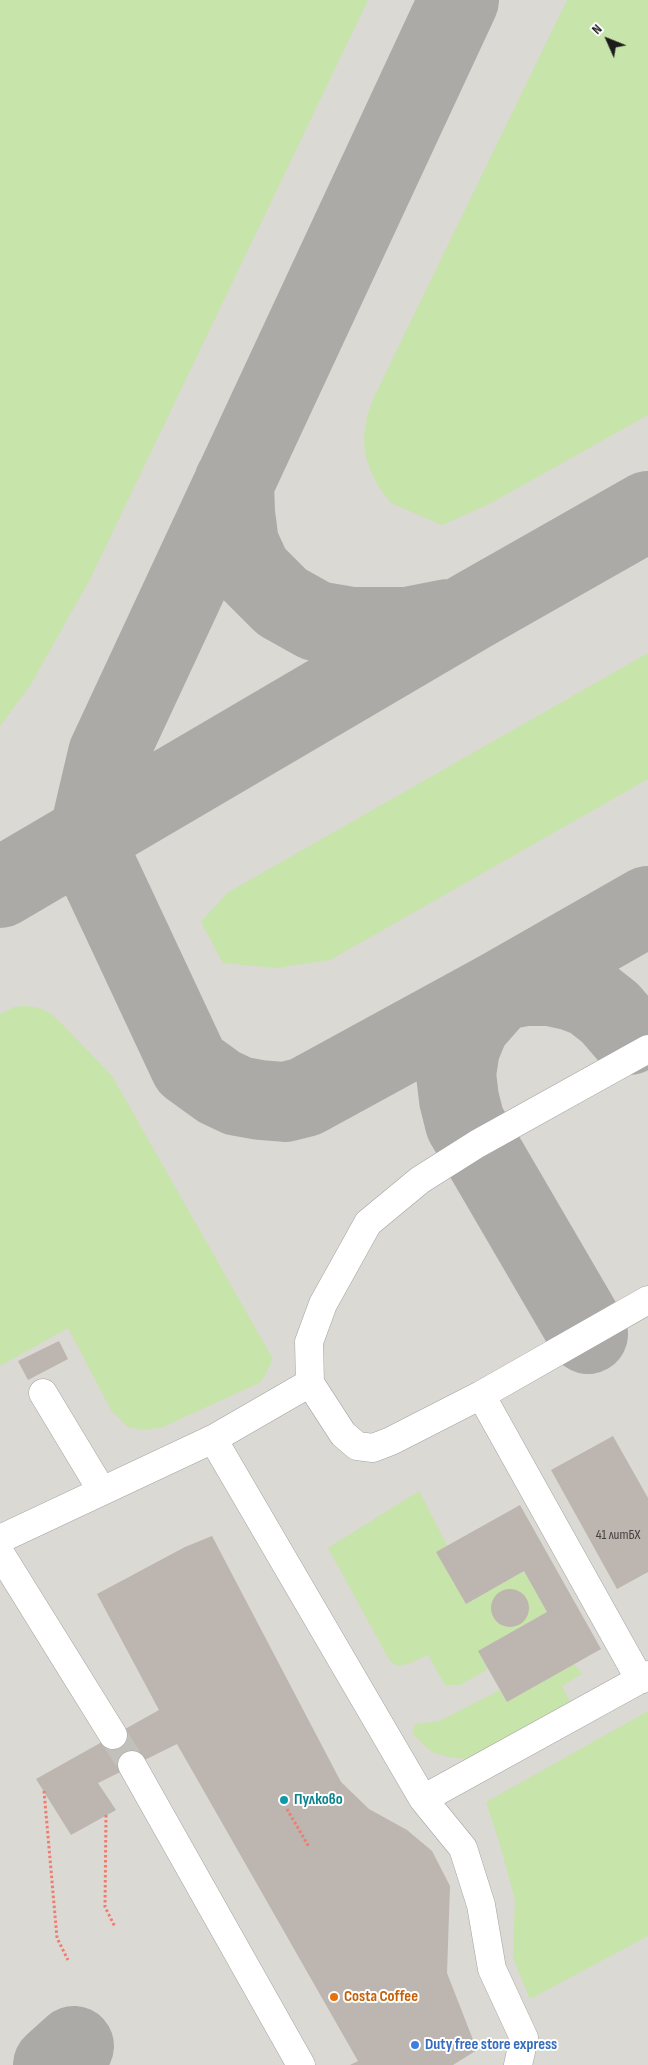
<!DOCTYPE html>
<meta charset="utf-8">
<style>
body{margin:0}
#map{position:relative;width:648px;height:2065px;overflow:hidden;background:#ece9e2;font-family:"Sofia Sans Condensed",sans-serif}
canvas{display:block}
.north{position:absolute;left:583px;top:15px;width:50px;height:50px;-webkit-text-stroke:4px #fff;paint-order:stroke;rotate:314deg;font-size:14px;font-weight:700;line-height:20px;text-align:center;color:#1c1c1c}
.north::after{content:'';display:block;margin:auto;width:18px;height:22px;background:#1c1c1c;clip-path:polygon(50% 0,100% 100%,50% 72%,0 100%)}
</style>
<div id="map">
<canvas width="648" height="2065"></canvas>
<div class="north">N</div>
</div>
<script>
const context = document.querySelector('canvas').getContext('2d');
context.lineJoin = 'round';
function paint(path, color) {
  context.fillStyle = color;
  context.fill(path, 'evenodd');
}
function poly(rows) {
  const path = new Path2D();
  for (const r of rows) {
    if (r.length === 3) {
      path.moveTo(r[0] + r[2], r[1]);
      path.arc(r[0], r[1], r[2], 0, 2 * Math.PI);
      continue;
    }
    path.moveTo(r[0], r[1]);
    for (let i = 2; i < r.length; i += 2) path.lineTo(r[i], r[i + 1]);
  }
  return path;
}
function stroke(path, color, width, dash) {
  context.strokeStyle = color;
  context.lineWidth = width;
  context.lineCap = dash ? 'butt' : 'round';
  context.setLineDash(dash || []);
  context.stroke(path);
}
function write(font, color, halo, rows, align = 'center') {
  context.font = font + ' "Sofia Sans Condensed",sans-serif';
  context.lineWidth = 4;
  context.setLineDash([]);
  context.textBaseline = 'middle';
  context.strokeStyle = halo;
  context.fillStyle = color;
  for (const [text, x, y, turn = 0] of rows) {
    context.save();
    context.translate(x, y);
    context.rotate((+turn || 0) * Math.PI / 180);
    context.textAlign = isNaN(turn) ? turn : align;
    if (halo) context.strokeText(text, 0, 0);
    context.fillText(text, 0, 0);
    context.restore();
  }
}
paint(poly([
 [0,0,648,0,648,2065,0,2065]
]), '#dbd9d3');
paint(poly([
 [0,0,368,0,90,579,31,684,0,726],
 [567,0,648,0,648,415,489,504,442,525,391,503,380,489,371,472,365,454,364,435,367,416,373,399],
 [648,653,648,779,330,960,276,968,223,963,201,922,227,893],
 [25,1006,37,1007,50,1013,60,1022,112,1076,273,1359,261,1382,163,1427,146,1430,128,1427,111,1410,68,1328,0,1366,0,1014,14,1007],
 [419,1491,447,1545,437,1552,466,1604,524,1571,547,1612,478,1651,488,1669,460,1685,445,1685,428,1655,408,1664,397,1666,390,1661,328,1548],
 [574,1664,582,1674,562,1686,571,1704,482,1753,466,1759,449,1757,432,1752,412,1734,415,1724,439,1721,500,1690,507,1702],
 [648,1711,648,1936,530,1999,513,1958,515,1900,501,1848,486,1802]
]), '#c7e4aa');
stroke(poly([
 [459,0,108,754,89,835,95,863,190,1066,219,1087,238,1096,260,1100,285,1102,305,1097,499,991,648,906],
 [234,482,235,513,239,544,252,572,282,602,316,621,351,627,407,627,448,619],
 [0,888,472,611,648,511],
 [588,1334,465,1123,459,1099,456,1074,460,1048,470,1024,499,991,525,986,550,986,573,991,591,998,610,1013,629,1035],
 [53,2065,74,2046]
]), '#abaaa6', 80);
paint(poly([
 [59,1341,68,1359,28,1380,18,1361],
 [613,1436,648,1498,648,1572,617,1589,551,1470],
 [520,1505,601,1649,507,1702,478,1651,547,1612,524,1571,466,1604,436,1552],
 [212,1536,341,1782,369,1809,407,1830,432,1851,450,1886,447,1973,477,2050,453,2065,350,2065,358,2061,177,1744,98,1783,116,1810,71,1835,36,1779,159,1710,97,1594,185,1547],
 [510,1608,19]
]), '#bdb5af');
stroke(poly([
 [113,1735,132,1765]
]), '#c2c0ba', 28, [28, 14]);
const minor = poly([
 [310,1383,343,1434,357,1446,373,1448,391,1441,481,1395,648,1300],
 [43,1393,102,1491],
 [481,1395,640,1680],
 [213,1439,423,1799,648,1675],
 [0,1539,213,1439,310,1383,309,1342,323,1304,368,1223,420,1180,477,1144,648,1049],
 [0,1553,113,1735],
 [132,1765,301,2065],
 [423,1799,463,1848,481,1905,492,1969,524,2038,518,2065]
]);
stroke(minor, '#a3a3a3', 29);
stroke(poly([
 [44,1791,57,1938,68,1960],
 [287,1809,309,1847],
 [106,1815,105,1907,115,1927]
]), '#f07c6f', 3, [2.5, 2.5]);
stroke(minor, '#fff', 28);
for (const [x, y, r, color] of [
 [284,1800,5,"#0f9aa8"],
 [334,1997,5,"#e8710a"],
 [415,2045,5,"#3f7fe0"]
]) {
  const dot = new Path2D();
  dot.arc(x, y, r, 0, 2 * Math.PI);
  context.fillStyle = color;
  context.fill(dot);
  stroke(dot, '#fff', 2);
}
write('14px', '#444241', null, [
 ["41 литБХ",618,1535]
]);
write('bold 16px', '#0d838f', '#fff', [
 ["Пулково",294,1800]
], 'left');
write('bold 16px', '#c56008', '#fff', [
 ["Costa Coffee",344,1997]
], 'left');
write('bold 16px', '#366cbe', '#fff', [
 ["Duty free store express",425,2045]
], 'left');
</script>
